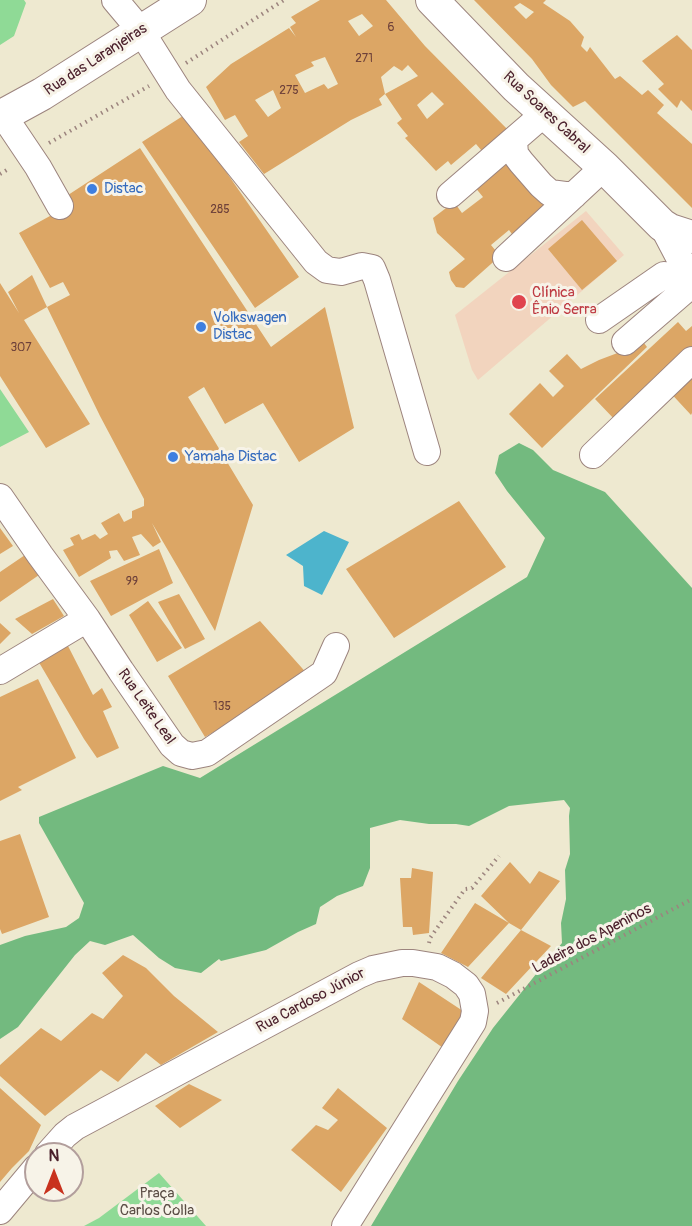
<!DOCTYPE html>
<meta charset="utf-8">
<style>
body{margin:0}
#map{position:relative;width:692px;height:1226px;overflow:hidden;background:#eee9d0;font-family:Pangolin,sans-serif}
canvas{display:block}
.north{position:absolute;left:24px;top:1142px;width:60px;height:60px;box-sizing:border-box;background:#f7f3e8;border:2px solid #b29e9c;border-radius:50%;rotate:0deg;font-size:16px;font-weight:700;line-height:24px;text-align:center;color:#4a1f2b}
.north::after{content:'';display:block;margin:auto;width:21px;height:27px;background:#c8321e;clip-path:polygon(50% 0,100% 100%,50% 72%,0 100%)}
</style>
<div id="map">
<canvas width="692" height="1226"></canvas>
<div class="north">N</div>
</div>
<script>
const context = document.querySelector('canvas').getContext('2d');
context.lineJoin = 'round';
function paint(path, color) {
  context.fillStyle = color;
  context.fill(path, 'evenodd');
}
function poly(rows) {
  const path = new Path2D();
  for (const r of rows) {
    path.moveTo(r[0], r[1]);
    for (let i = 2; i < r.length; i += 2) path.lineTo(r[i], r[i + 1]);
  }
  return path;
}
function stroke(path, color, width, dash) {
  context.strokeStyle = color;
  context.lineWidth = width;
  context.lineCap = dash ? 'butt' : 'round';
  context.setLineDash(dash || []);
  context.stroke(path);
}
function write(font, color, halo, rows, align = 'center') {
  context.font = font + ' Pangolin,sans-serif';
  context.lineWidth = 6;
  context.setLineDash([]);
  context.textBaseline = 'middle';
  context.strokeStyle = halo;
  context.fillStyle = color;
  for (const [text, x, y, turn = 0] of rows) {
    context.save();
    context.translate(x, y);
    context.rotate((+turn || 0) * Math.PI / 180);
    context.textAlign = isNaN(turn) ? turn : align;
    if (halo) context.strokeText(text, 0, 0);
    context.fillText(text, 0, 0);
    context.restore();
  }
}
paint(poly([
 [586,211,624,255,478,380,472,370,455,315]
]), '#f2d4be');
paint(poly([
 [0,0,24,0,26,3,14,36,0,45],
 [0,389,29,432,0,447],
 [159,1173,206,1226,84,1226,99,1218]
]), '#8fda96');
paint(poly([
 [519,443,533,450,553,470,605,492,692,588,692,1226,371,1226,458,1081,493,1028,544,964,562,943,561,923,566,899,565,870,570,854,569,816,570,808,564,800,509,806,469,826,456,824,429,824,400,820,370,828,370,868,363,886,337,896,320,907,316,924,298,932,266,950,221,961,219,959,201,973,175,968,159,958,133,935,105,945,90,941,75,955,18,1027,0,1039,0,945,25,936,66,927,79,918,84,903,39,823,39,817,163,766,200,778,527,577,545,538,507,491,495,473,499,455]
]), '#73ba7f');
paint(poly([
 [324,531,349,542,322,595,304,586,303,566,286,555]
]), '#4db4cc');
paint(poly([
 [320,0,386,0,425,46,513,135,487,157,476,144,451,165,448,161,436,171,405,138,408,136,397,123,402,119,385,94,379,99,382,105,351,120,264,174,239,142,248,136,235,115,225,120,206,87,231,64,289,28,296,37,290,27,296,23,291,17],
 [362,14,373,26,359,36,348,21],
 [325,57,338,84,328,89,324,84,305,93,295,75,314,66,311,62],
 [408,65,418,76,385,94,381,77,394,66,402,71],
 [273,90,281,108,268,117,255,100],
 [432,92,444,104,427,119,417,105],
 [474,0,546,0,543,3,570,21,584,37,581,46,587,52,590,47,615,79,620,76,642,95,648,90,664,105,657,113,692,144,692,208,585,101,573,107,551,85,532,59],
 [520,3,534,12,526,19,514,7],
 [677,35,692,50,692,111,681,100,677,108,658,89,664,84,642,61],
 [186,114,299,277,255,308,142,142],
 [140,148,271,347,325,307,354,428,299,462,263,403,225,424,204,387,188,397,253,505,215,631,152,523,161,542,153,547,141,534,132,537,140,555,124,561,117,550,109,551,111,558,79,577,63,550,74,545,70,538,79,534,82,540,95,534,100,539,108,534,101,523,119,513,124,522,132,518,132,511,144,506,144,499,100,416,47,307,70,295,63,282,50,288,19,233,70,205,65,197],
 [503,161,510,169,515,166,547,204,543,206,548,214,517,241,509,230,491,245,500,256,464,288,456,287,451,280,449,272,465,259,437,233,433,218,454,202,462,213,483,197,474,186],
 [582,220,617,261,582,290,548,249],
 [32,275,47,307,24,320,90,424,46,448,0,376,0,283,19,313,8,292],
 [678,322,686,331,692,326,692,350,616,421,595,399],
 [644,343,647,347,542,448,509,414,540,383,553,397,564,386,549,371,567,354,581,369,599,360],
 [692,364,692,413,691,415,666,388],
 [459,501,506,567,394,638,346,569],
 [0,528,13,546,0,554],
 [159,549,173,583,111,616,90,581],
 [25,555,39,575,0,602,0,572],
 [179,594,205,639,185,649,158,602],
 [53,599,64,616,32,634,15,619],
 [148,601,182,648,157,662,129,615],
 [260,621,310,677,205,737,168,676],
 [0,623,11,633,0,644],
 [67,644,93,695,102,688,112,707,103,711,119,748,97,758,84,739,37,659],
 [38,679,76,758,18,787,22,790,0,801,0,697],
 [20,834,49,917,2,934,0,929,0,841],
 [510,862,530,884,539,871,560,881,521,930,551,946,506,994,481,978,521,930,509,923,468,967,441,953,475,903,509,923,481,896],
 [412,868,433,872,429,933,413,935,412,927,403,927,400,878,411,878],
 [123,955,146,968,174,996,218,1032,161,1065,146,1053,118,1082,101,1070,45,1116,0,1076,0,1065,41,1028,61,1041,92,1013,103,1019,123,996,102,973],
 [419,982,466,1013,446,1050,402,1019],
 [189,1084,222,1100,180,1128,155,1106],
 [0,1088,41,1125,29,1151,12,1168,0,1182],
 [338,1088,387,1128,341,1192,291,1150,316,1125,328,1130,338,1120,322,1108]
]), '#dca665');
const minor = poly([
 [115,0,141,31,178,90,316,262,327,270,341,272,362,266,372,268,377,280,427,452],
 [3,115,38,167,60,206],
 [514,141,515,154,521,162,541,185,550,193,565,195,574,195],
 [450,195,545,113],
 [662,225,683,265,692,271],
 [506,258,604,167],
 [599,320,664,275,692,281],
 [625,342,692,284],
 [593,455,692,360],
 [0,497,40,555,87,619,121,671,172,745,181,753,192,756,207,753,324,673,336,646],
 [0,671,87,619],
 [48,1154,65,1135,75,1127,359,975,373,969,402,963,413,963,437,967,453,975,466,985,472,994,475,1011,473,1022,345,1226],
 [0,1211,36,1168]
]);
const major = poly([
 [432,0,516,87,604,167,662,225,670,230,692,237],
 [0,117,42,94,190,0]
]);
stroke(minor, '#9c847e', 28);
stroke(major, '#9c847e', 34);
stroke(poly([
 [186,63,284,0],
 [49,143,149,86],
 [0,174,10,168],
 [429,943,430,938,465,889,472,888,499,856],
 [497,1003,692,899]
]), '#9c847e', 4, [1.5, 4.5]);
stroke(minor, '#fff', 26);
stroke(major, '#fff', 32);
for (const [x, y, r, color] of [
 [92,189,6,"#3f7fe0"],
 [519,302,8,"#e0444e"],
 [201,327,6,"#3f7fe0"],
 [173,457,6,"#3f7fe0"]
]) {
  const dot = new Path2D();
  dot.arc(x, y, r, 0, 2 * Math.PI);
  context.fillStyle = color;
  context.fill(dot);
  stroke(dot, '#f7f3e8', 2);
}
write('12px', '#6e413a', null, [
 ["6",391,28],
 ["271",364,59],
 ["275",289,91],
 ["285",220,210],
 ["307",21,348],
 ["99",132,582],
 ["135",222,707]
]);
write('15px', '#4a1f2b', '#f7f3e8', [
 ["Rua das Laranjeiras",96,60,-33],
 ["Rua Soares Cabral",546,113,43],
 ["Rua Leite Leal",146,707,55],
 ["Ladeira dos Apeninos",592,939,-28],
 ["Rua Cardoso Júnior",311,1001,-28]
]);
write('15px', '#366cbe', '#f7f3e8', [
 ["Distac",104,189],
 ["Volkswagen",213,318],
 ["Distac",213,335],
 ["Yamaha Distac",185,457]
], 'left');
write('15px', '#be3a42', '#f7f3e8', [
 ["Clínica",532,293],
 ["Ênio Serra",532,310]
], 'left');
write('15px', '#5b4e46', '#f7f3e8', [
 ["Praça",157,1194],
 ["Carlos Colla",157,1211]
]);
</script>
